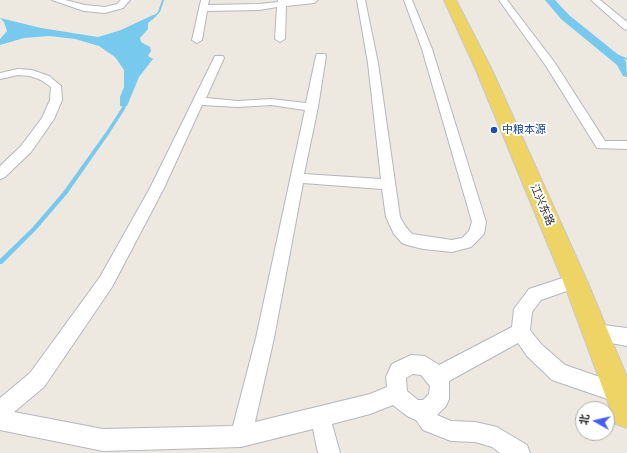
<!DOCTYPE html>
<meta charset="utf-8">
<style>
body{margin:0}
#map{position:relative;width:627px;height:453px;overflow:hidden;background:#eee9e0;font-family:"PT Sans Narrow","Noto Sans SC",sans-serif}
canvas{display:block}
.north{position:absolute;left:575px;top:401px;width:40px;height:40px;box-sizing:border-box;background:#fff;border:1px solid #ababab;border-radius:50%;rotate:278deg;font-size:11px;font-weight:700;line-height:16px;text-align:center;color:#2d2d2d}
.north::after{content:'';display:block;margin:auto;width:14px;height:18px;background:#455ff6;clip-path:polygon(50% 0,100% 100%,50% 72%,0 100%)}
</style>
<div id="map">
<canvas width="627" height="453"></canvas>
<div class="north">北</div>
</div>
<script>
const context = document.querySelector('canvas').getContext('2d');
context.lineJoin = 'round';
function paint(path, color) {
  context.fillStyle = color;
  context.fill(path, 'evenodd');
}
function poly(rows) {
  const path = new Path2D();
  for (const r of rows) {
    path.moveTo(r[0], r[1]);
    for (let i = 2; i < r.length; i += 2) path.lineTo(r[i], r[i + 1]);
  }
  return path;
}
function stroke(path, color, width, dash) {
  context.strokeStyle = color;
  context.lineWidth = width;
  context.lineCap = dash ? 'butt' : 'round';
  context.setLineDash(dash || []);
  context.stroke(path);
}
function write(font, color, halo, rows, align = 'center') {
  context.font = font + ' "PT Sans Narrow","Noto Sans SC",sans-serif';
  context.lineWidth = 4;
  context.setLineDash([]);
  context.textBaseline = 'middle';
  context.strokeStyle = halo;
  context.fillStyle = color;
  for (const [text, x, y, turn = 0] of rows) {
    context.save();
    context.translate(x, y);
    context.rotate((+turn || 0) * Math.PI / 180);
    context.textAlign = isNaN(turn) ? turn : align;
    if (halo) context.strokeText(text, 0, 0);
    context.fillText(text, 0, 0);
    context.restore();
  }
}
paint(poly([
 [153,15,156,16,148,23,148,29,140,38,141,42,150,47,151,51,148,56,153,59,139,77,127,106,120,106,120,97,124,87,124,70,115,57,99,46,75,39,49,36,24,38,0,45,0,39,7,31,4,22,0,18,41,28,98,37,121,30]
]), '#77c9ed');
paint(poly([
 [162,0,164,0,160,12,152,20,150,20,150,18,158,12,162,0],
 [606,51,608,51,627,58,627,60,606,53,606,51],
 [124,101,126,101,127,102,125,109,109,134,67,194,36,230,2,264,0,264,0,259,32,228,63,192,106,132,121,109,124,101]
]), '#77c9ed');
paint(poly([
 [545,0,555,0,569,15,626,61,627,77,623,76,617,65,561,19,545,0]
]), '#77c9ed');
const minor = poly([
 [52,0,65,0,85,5,105,7,117,4,121,0,130,0,123,8,105,13,84,11,52,0],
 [201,0,209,0,208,5,259,4,278,2,278,0,318,0,314,3,286,6,285,39,280,42,275,39,277,7,259,10,207,11,202,40,197,43,192,40,201,0],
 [357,0,365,0,378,63,400,217,405,226,412,234,452,240,462,238,469,231,472,222,422,49,404,0,412,0,432,49,486,222,484,234,471,247,452,252,423,249,407,245,402,243,394,234,386,217,382,189,303,183,274,338,255,422,370,394,387,387,386,377,392,364,411,355,425,356,439,365,512,327,514,309,529,289,575,274,581,276,583,281,581,286,541,300,532,312,530,330,541,344,565,365,626,386,626,400,619,403,552,380,527,356,518,343,449,381,449,399,446,406,437,415,451,421,475,422,497,427,527,445,530,453,500,453,492,447,475,442,451,441,423,430,416,420,407,416,393,405,370,414,332,424,340,453,318,453,313,429,241,447,103,451,0,430,0,398,30,373,100,277,150,188,215,56,223,56,224,58,206,98,238,101,271,99,306,103,316,56,317,54,325,54,326,56,318,107,304,174,381,179,368,63,357,0],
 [202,105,238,107,271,105,305,110,256,338,233,426,103,429,14,412,44,387,112,287,164,188,202,105],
 [413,374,421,375,430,386,429,394,423,400,418,400,407,391,406,378,413,374],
 [499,0,507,0,555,63,605,141,627,141,627,149,597,148,546,66,499,0],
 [591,0,600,0,627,22,627,30,624,29,591,0],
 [18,69,32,70,49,76,61,86,62,100,54,119,31,152,5,177,0,179,0,166,21,146,42,118,50,100,51,87,41,80,30,76,18,75,0,79,0,73,18,69],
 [596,324,627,328,627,346,590,339,587,333,590,327,596,324]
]);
const primary = poly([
 [444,0,456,0,492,70,587,281,627,377,627,428,616,424,563,281,476,70,444,0]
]);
stroke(minor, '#b4b6c0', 2);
stroke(primary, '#c8c8c8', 2);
paint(minor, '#fff');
paint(primary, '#eed465');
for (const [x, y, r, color] of [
 [494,130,4,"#1a4fb4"]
]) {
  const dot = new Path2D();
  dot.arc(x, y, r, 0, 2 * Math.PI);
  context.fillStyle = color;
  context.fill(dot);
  stroke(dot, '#fff', 1.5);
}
write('11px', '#164399', '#fff', [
 ["中粮本源",502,130]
], 'left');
write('11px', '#2d2d2d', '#fff', [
 ["江兴东路",542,205,67]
]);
</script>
